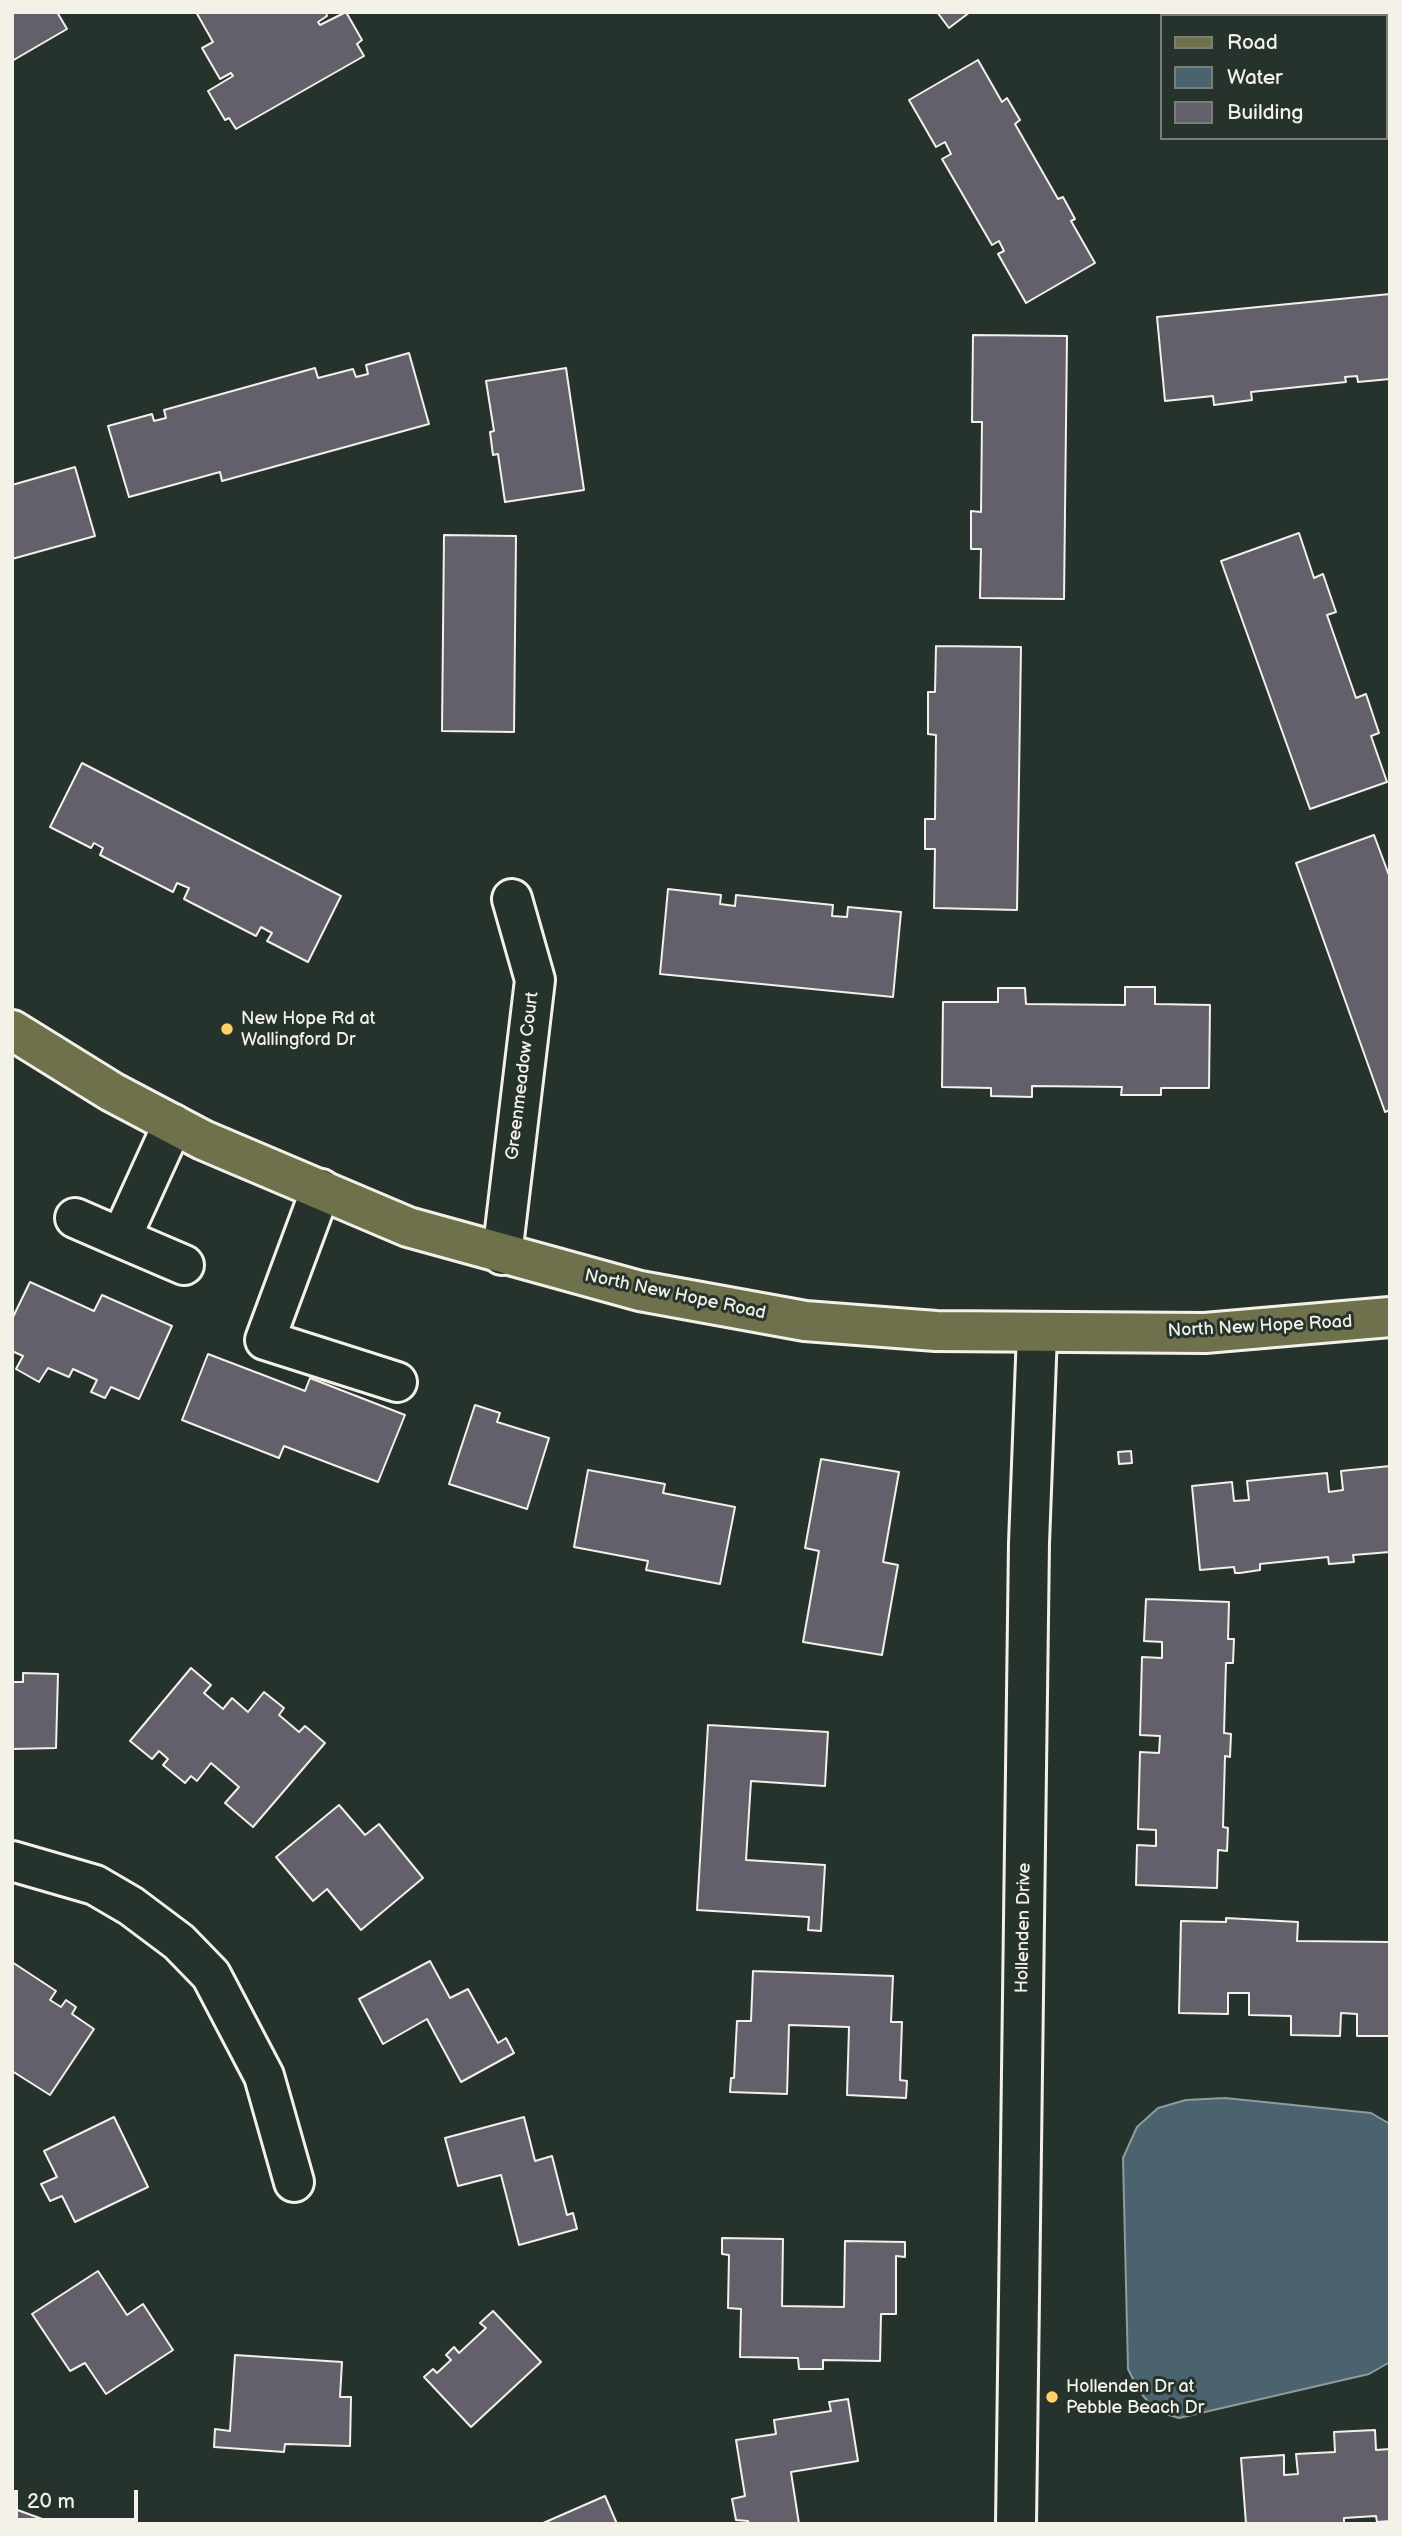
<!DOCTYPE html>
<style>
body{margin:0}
#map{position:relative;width:1402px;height:2536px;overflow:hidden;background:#26332d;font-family:"Balsamiq Sans",sans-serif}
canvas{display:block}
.frame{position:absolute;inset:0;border:14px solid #f4f1e8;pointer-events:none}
.legend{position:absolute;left:1160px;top:14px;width:228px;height:126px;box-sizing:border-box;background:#26332d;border:2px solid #787f78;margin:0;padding:9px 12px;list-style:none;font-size:21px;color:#f4f1e8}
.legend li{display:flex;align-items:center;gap:14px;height:35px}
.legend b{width:35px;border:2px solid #787f78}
.scale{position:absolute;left:14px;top:2490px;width:124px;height:32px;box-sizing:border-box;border:4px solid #f4f1e8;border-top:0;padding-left:9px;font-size:21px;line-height:24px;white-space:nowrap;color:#f4f1e8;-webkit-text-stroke:5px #26332d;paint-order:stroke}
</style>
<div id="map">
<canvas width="1402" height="2536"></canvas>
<div class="frame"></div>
<ul class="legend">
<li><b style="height:9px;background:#6e714b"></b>Road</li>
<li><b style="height:19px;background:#4a636e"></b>Water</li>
<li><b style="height:19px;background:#63606c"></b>Building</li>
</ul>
<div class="scale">20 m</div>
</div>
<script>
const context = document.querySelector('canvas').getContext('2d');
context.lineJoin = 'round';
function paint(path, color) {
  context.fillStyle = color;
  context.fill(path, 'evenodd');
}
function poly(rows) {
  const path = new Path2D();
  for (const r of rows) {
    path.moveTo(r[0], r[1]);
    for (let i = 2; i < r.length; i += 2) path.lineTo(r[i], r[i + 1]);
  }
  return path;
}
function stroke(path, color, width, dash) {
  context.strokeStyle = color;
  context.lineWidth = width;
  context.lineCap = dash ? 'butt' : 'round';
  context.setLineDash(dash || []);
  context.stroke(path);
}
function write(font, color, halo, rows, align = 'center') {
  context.font = font + ' "Balsamiq Sans",sans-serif';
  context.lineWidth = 6;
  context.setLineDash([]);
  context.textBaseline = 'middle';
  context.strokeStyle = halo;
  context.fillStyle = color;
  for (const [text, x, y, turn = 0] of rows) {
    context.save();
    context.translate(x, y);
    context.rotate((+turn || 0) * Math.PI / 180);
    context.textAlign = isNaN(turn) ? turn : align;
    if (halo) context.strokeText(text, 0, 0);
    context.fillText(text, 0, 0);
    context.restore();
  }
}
const water = poly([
 [1225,2098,1371,2113,1390,2124,1390,2362,1369,2374,1179,2418,1156,2411,1139,2391,1128,2369,1123,2158,1137,2127,1158,2108,1186,2100,1225,2098]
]);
paint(water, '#4a636e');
stroke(water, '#8e9c9f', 2);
const building = poly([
 [12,12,57,12,67,29,12,61,12,12],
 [196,12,326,12,327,16,318,22,320,25,346,12,362,40,357,44,364,56,236,129,229,118,225,120,208,91,233,76,231,73,220,79,202,48,213,42,196,12],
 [937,12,970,12,949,28,937,12],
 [978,60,1002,102,1007,98,1020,120,1015,124,1058,199,1063,197,1075,219,1071,221,1095,263,1026,303,998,254,1004,251,999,241,992,245,942,159,951,154,945,142,936,147,909,100,978,60],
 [1390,294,1390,379,1358,382,1357,376,1345,377,1346,382,1251,392,1252,400,1214,405,1213,396,1165,401,1157,317,1390,294],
 [973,335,1067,336,1064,599,980,598,981,549,971,549,971,511,981,512,982,422,972,422,973,335],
 [409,353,429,424,222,481,220,472,129,497,108,426,152,414,154,421,166,418,164,410,315,368,318,378,353,369,356,377,368,374,366,365,409,353],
 [566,368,584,490,505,502,498,454,493,455,490,432,494,431,486,381,566,368],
 [75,467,95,536,12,559,12,485,75,467],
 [1299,533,1314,578,1323,574,1336,612,1327,615,1356,698,1366,694,1379,733,1371,736,1387,782,1310,809,1221,561,1299,533],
 [444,535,516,536,514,732,442,731,444,535],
 [936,646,1021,647,1017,910,934,908,935,849,925,849,925,819,935,819,936,735,928,734,928,692,935,692,936,646],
 [82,763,341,896,308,962,267,941,272,933,261,927,256,936,184,899,189,888,177,883,173,892,100,855,103,848,94,843,91,848,50,827,82,763],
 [1374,835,1390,878,1390,1110,1385,1112,1296,863,1374,835],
 [668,889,721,895,720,904,735,906,736,895,833,905,832,916,847,917,848,907,901,912,893,997,660,974,668,889],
 [1125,987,1155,987,1155,1004,1210,1005,1209,1088,1161,1088,1161,1095,1121,1095,1122,1087,1032,1086,1032,1097,991,1096,991,1088,942,1087,943,1002,998,1002,998,988,1025,988,1026,1004,1125,1005,1125,987],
 [30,1282,94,1311,102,1295,172,1326,139,1399,111,1387,105,1398,91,1392,97,1380,73,1369,69,1377,48,1368,39,1382,16,1369,23,1356,12,1351,12,1319,30,1282],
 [208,1354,305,1391,310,1378,405,1415,378,1482,284,1446,279,1458,182,1420,208,1354],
 [475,1405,500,1413,497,1422,549,1438,527,1509,449,1484,475,1405],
 [1131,1451,1132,1463,1119,1464,1118,1452,1131,1451],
 [821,1459,899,1472,883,1562,898,1565,882,1655,803,1642,819,1551,805,1548,821,1459],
 [1390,1466,1390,1552,1353,1555,1354,1562,1329,1564,1328,1557,1260,1564,1260,1570,1240,1573,1235,1573,1234,1567,1200,1570,1192,1486,1232,1482,1234,1501,1249,1500,1247,1481,1327,1473,1329,1492,1343,1490,1341,1471,1390,1466],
 [588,1470,665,1484,663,1493,735,1507,720,1584,646,1570,648,1561,574,1547,588,1470],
 [1146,1599,1229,1602,1228,1639,1234,1639,1233,1663,1226,1663,1224,1733,1231,1734,1230,1757,1225,1756,1223,1827,1228,1828,1227,1851,1218,1850,1217,1888,1136,1885,1137,1845,1156,1846,1156,1830,1138,1829,1140,1752,1159,1753,1160,1736,1140,1735,1142,1657,1162,1658,1162,1642,1144,1641,1146,1599],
 [191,1668,211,1685,204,1693,223,1709,232,1698,248,1712,264,1692,284,1708,279,1715,299,1732,305,1726,325,1743,253,1827,225,1803,239,1787,211,1763,197,1781,191,1776,185,1783,163,1765,168,1759,159,1751,152,1759,130,1741,191,1668],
 [23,1673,58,1674,56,1748,12,1749,12,1682,23,1682,23,1673],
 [708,1725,828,1732,825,1786,751,1781,746,1860,825,1865,821,1931,808,1930,809,1917,697,1910,708,1725],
 [339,1805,365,1835,379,1824,423,1878,361,1930,327,1889,313,1901,276,1857,339,1805],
 [1226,1918,1298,1922,1297,1941,1390,1942,1390,2036,1357,2036,1357,2014,1341,2013,1340,2036,1291,2035,1291,2016,1249,2015,1249,1993,1228,1993,1228,2014,1179,2013,1181,1921,1226,1922,1226,1918],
 [430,1961,450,1998,468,1989,498,2043,506,2038,514,2053,461,2082,427,2019,383,2044,359,1999,430,1961],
 [12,1962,56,1991,50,2000,61,2007,66,2000,76,2007,72,2014,94,2029,50,2095,12,2071,12,1962],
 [753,1971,893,1976,891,2022,902,2022,900,2080,907,2081,906,2098,847,2095,849,2027,789,2025,787,2094,730,2092,731,2078,734,2078,737,2021,751,2021,753,1971],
 [114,2117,148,2187,75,2222,62,2196,50,2201,41,2184,57,2177,44,2151,114,2117],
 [524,2117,535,2161,552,2156,567,2215,573,2213,577,2229,519,2245,501,2175,458,2186,445,2138,524,2117],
 [722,2238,783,2239,782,2306,844,2307,845,2241,905,2242,905,2257,896,2256,896,2314,881,2314,880,2361,823,2360,823,2369,799,2369,798,2358,740,2357,741,2309,728,2308,729,2255,722,2254,722,2238],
 [98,2271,127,2315,143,2304,173,2350,106,2394,85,2363,70,2371,32,2314,98,2271],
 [493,2311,541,2362,471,2427,424,2377,433,2369,437,2373,451,2360,446,2355,454,2347,459,2353,486,2328,480,2323,493,2311],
 [235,2355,342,2362,340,2397,351,2397,350,2446,285,2444,284,2452,214,2447,215,2429,230,2431,235,2355],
 [848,2399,858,2461,791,2472,799,2524,749,2524,748,2521,736,2520,732,2499,745,2496,736,2440,776,2434,774,2420,831,2411,829,2402,848,2399],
 [1375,2430,1376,2450,1390,2449,1390,2521,1377,2522,1376,2516,1344,2518,1344,2524,1246,2524,1241,2458,1284,2455,1284,2475,1298,2474,1296,2454,1335,2452,1334,2432,1375,2430],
 [605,2496,617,2524,541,2524,605,2496],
 [12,2508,56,2524,12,2524,12,2508]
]);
paint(building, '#63606c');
stroke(building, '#f4f1e8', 2);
const minor = poly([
 [173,1124,121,1238,184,1265],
 [321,1189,265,1340,397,1382],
 [75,1218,121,1238],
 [502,1255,535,980,512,899],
 [12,1861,95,1885,131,1906,179,1942,211,1975,264,2076,294,2182],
 [1016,2524,1029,1543,1037,1333]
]);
const major = poly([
 [12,1030,112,1092,203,1140,408,1227,640,1291,805,1321,936,1331,1205,1333,1390,1317]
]);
stroke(minor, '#f4f1e8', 44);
stroke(major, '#f4f1e8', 44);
stroke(minor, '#26332d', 38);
stroke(major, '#6e714b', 38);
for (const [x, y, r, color] of [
 [227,1029,7,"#ffd166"],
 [1052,2397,7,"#ffd166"]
]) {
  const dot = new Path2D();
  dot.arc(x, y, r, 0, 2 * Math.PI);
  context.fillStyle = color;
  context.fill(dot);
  stroke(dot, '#26332d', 2.5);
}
write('18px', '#f4f1e8', '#26332d', [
 ["New Hope Rd at",241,1019],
 ["Wallingford Dr",241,1040],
 ["Hollenden Dr at",1066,2387],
 ["Pebble Beach Dr",1066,2408]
], 'left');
write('18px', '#f4f1e8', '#26332d', [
 ["Greenmeadow Court",523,1076,-83],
 ["North New Hope Road",675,1295,12],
 ["North New Hope Road",1260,1327,-3],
 ["Hollenden Drive",1024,1928,-89]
]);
</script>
